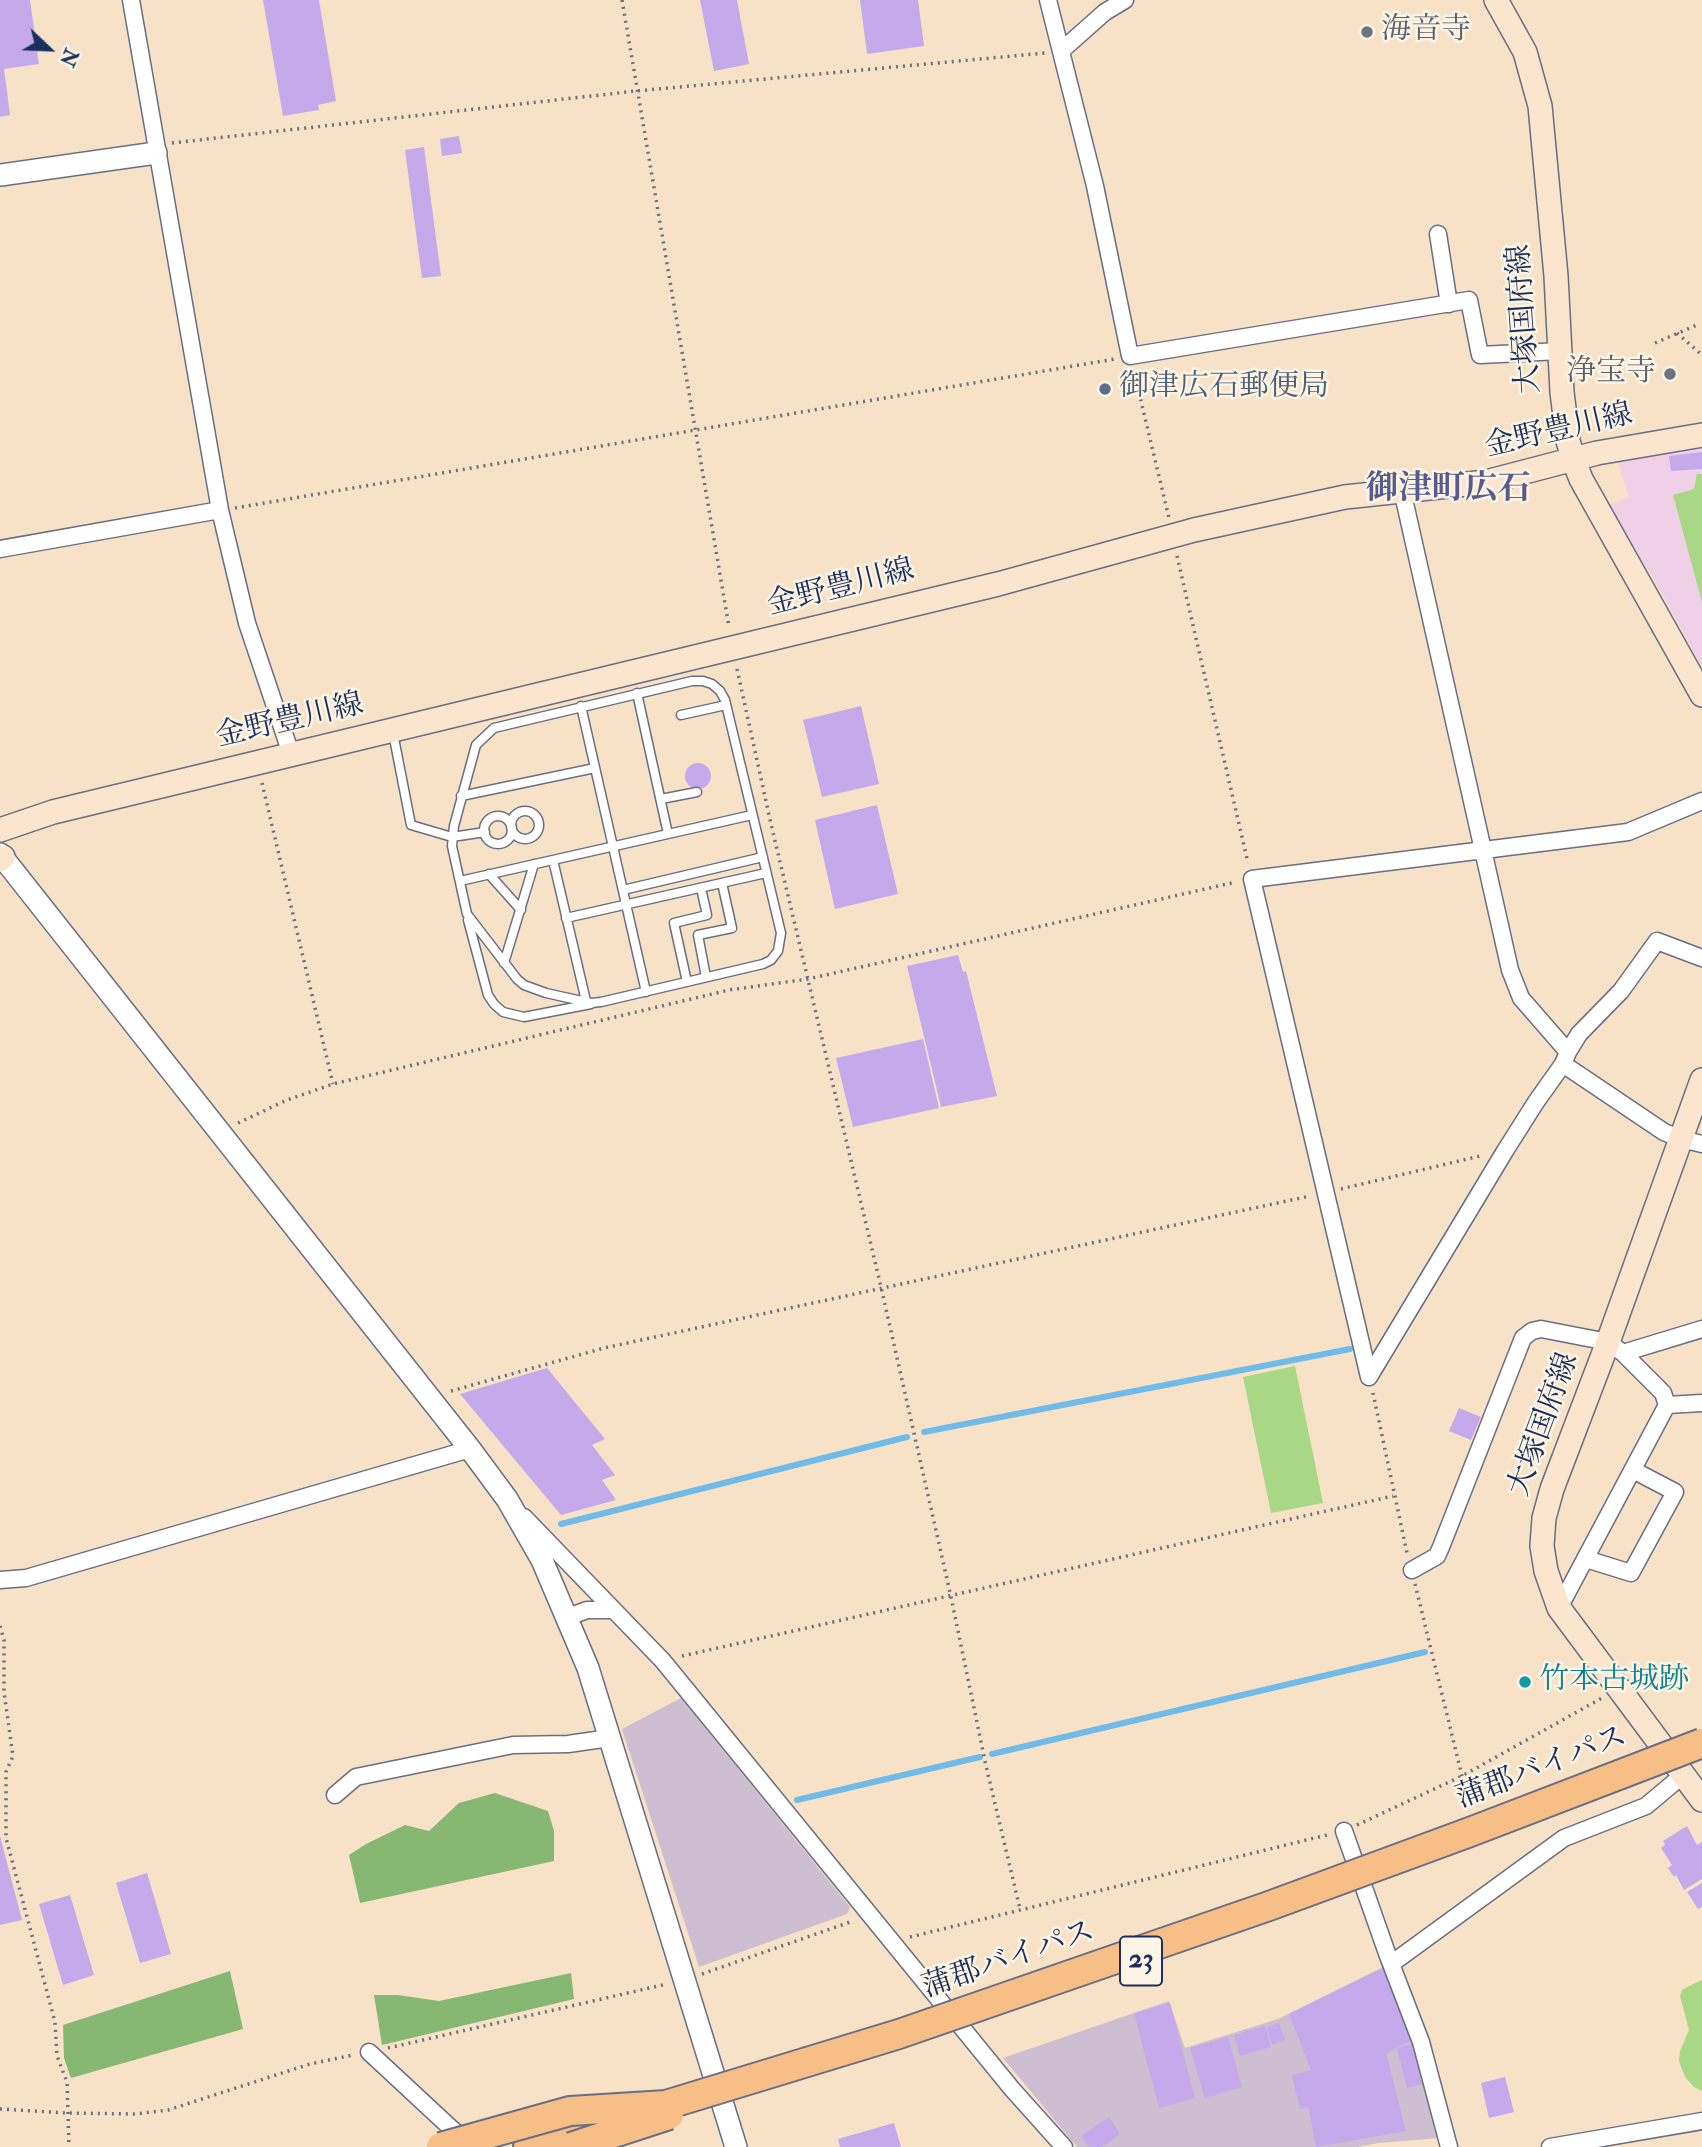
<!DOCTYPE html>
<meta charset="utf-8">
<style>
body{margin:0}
#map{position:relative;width:1702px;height:2147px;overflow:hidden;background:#f7e2c8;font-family:"IM FELL Double Pica",serif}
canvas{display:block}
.north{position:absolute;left:14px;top:14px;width:70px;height:70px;-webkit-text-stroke:5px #fcf5e5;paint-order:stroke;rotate:113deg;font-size:19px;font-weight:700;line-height:28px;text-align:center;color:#1b2f5e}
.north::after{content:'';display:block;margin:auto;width:24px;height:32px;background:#1b2f5e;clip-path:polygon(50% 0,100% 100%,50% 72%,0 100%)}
</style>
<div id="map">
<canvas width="1702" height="2147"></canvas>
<div class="north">N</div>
</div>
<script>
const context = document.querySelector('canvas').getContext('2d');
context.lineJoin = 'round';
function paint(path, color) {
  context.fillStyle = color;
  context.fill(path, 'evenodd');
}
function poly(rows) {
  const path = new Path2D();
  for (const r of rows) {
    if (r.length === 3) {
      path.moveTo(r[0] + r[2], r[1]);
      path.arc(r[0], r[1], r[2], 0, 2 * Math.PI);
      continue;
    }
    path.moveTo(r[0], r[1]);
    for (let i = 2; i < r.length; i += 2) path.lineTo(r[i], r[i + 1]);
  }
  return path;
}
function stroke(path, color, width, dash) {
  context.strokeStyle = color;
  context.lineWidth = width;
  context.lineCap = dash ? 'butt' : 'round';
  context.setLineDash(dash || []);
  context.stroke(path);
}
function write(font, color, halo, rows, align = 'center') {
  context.font = font + ' "IM FELL Double Pica","Noto Serif JP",serif';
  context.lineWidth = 5;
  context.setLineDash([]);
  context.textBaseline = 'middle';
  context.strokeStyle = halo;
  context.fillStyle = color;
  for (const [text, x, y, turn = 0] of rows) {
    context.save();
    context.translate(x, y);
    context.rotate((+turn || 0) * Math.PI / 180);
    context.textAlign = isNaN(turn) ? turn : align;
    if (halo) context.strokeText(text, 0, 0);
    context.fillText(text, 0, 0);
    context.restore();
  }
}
paint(poly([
 [1702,445,1702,666,1652,576,1607,506,1629,497,1617,460]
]), '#efd0e6');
paint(poly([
 [681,1698,850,1907,847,1914,699,1967,622,1729],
 [1385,1966,1419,2043,1440,2138,1378,2143,1358,2147,1077,2147,1003,2058,1169,2001,1185,2048,1278,2019]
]), '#cdbed2');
paint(poly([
 [1697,474,1702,474,1702,602,1673,495,1694,489],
 [1295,1366,1323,1503,1271,1513,1243,1377],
 [1702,1980,1702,2091,1694,2087,1685,2077,1679,2061,1680,2051,1689,2030,1680,1996,1682,1990,1687,1987]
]), '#a8d886');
paint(poly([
 [495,1793,548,1811,554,1831,554,1861,360,1903,349,1855,366,1844,405,1825,429,1831,459,1803],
 [230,1971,243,2029,71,2078,64,2058,63,2025],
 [571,1973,574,1999,382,2045,374,1995,398,1995,439,2001]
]), '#86b873');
stroke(poly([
 [924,1432,1350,1349],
 [561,1524,907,1437],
 [992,1754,1425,1652],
 [797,1800,980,1757]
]), '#70bbe9', 6);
paint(poly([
 [0,0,30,0,39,64,4,69,10,115,0,117],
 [263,0,319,0,336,101,318,105,319,110,283,116],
 [700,0,737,0,749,64,714,71],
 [860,0,918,0,924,46,867,54],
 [459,136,462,153,442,156,440,139],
 [424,147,441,276,422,278,405,150],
 [1702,452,1702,469,1671,471,1669,456],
 [861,706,879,784,822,797,803,720],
 [698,776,13],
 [877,805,898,894,835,909,815,820],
 [958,955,963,972,966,971,997,1096,941,1107,907,966],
 [923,1039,939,1108,853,1127,836,1058],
 [547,1368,605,1439,592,1445,615,1475,602,1480,616,1500,561,1515,460,1394],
 [1459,1408,1481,1417,1471,1440,1449,1431],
 [1687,1826,1697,1845,1702,1842,1702,1879,1684,1890,1676,1875,1674,1877,1668,1868,1672,1865,1661,1848,1665,1845,1663,1841],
 [0,1836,22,1920,0,1925],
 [147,1873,171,1954,140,1963,116,1883],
 [1702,1883,1702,1907,1698,1909,1687,1892],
 [70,1895,94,1975,63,1985,39,1904],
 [1383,1968,1412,2040,1386,2053,1406,2131,1316,2147,1308,2107,1300,2109,1292,2075,1311,2070,1289,2014],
 [1170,2003,1195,2098,1159,2108,1134,2013],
 [1279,2023,1285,2040,1272,2045,1267,2027],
 [1265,2026,1271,2047,1240,2056,1234,2035],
 [1228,2037,1242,2087,1205,2098,1190,2048],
 [1415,2043,1425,2083,1407,2088,1397,2048],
 [1505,2077,1514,2112,1489,2118,1481,2083],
 [1109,2117,1120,2134,1102,2147,1089,2147,1081,2136],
 [894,2123,901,2147,840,2147,838,2139]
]), '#c6a9eb');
const service = poly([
 [692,681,703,681,712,684,720,691,725,700,781,933,778,951,771,960,763,964,601,1002,591,1003,546,993,524,985,517,979,467,914,452,846,454,826,476,745,494,728,692,681],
 [637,693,668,834],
 [581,706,646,992],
 [681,715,726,705],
 [393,733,411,825,452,837,485,832],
 [461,796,595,768],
 [661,799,697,792],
 [525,825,14],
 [498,830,14],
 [553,860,586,1001],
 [489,874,521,910],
 [460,881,752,815],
 [623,890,763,857],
 [566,918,766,873],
 [468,920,488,995,494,1004,503,1012,524,1017,591,1004],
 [504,963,534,864],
 [706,977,698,935,732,928,722,883],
 [687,982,674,923,707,915,701,888]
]);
const minor = poly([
 [131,0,220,510,247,623,291,754],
 [1048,0,1095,186,1130,356,1469,300,1480,355,1560,351],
 [1061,51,1105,12,1125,0],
 [1438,234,1449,304],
 [1402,490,1510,970,1521,998,1568,1052],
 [0,549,220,510],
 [1563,1064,1664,1132,1681,1139,1702,1144],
 [1623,1353,1702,1329],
 [1369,1377,1252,879,1628,832,1702,801],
 [1369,1377,1505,1151,1536,1102,1563,1064,1568,1052,1579,1034,1621,991,1657,941,1702,958],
 [1667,1405,1702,1403],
 [524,1517,663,1661,1012,2089,1064,2147],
 [1586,1559,1631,1573,1675,1492,1633,1470],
 [1412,1570,1437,1556,1441,1547,1523,1338,1532,1331,1541,1329,1608,1342,1623,1353,1663,1393,1667,1405,1559,1608],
 [0,1580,26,1578,470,1449],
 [568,1617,587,1610,613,1610],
 [335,1795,356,1777,513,1745,568,1744,610,1738],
 [1344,1831,1388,1956,1421,2042,1449,2147],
 [1391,1964,1564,1838,1646,1806,1683,1775],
 [369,2052,467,2143],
 [1550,2147,1702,2121]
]);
const tertiary = poly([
 [0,175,156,153],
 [0,854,470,1449,507,1499,542,1560,588,1668,736,2147]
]);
const secondary = poly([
 [1496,0,1525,52,1540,106,1556,276,1562,392,1568,441,1574,461,1581,479,1702,695],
 [0,830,53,812,998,584,1194,530,1345,497,1486,482,1597,453,1702,435],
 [0,860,3,857],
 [1702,1080,1608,1342,1552,1489,1544,1518,1542,1546,1546,1571,1559,1608,1702,1800]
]);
const trunk = poly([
 [528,2147,599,2126]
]);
stroke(service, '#686e83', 11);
stroke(minor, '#686e83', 19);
stroke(tertiary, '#686e83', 24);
stroke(secondary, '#686e83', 26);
stroke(trunk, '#686e83', 32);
stroke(poly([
 [622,0,729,627],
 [172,143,636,91,1045,53],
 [1677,333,1702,355],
 [1655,343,1697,325],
 [1134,372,1169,518],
 [235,508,1115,359],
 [1177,556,1248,863],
 [737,669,771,824,881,1287,951,1597,986,1766,1020,1909],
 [262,783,333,1084],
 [238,1123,287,1100,333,1084,729,990,808,979,1236,882],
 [1341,1189,1480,1156],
 [451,1391,604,1348,1310,1196],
 [1373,1393,1407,1553],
 [1415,1584,1462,1776],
 [0,1626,4,1640,4,1692,13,1756,6,1772,6,1838,55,2022,57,2056,67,2082,69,2147],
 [682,1656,1393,1496],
 [1357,1825,1462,1776,1602,1698],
 [910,1937,1327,1835],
 [702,1974,853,1921],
 [388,2048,667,1984],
 [0,2109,67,2113,135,2114,168,2110,310,2064,353,2055]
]), '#686e83', 3.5, [2, 5]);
stroke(service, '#fff', 8);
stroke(minor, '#fff', 16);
stroke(tertiary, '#fff', 21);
stroke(secondary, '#fce5cf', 23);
stroke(trunk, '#f7be88', 28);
const trunkBridge = poly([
 [441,2147,570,2111,666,2105,899,2034,1269,1906,1470,1832,1702,1743],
 [571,2147,669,2115]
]);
stroke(trunkBridge, '#686e83', 32, []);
stroke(trunkBridge, '#f7be88', 28);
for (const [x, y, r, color] of [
 [1367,32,7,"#6b7280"],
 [1670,374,7,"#6b7280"],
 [1105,389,7,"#5c6f8a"],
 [1525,1682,7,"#0f9aa8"]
]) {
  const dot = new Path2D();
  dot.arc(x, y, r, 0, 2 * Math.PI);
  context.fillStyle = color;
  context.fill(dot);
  stroke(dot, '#fcf5e5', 2.5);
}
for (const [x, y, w] of [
 [1141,1961,42]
]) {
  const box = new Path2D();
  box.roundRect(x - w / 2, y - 24.5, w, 49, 5);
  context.fillStyle = '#fcf5e5';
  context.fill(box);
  stroke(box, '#1b2f5e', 2);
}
write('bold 28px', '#1b2f5e', null, [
 ["23",1141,1961]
]);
write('30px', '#5b616d', '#fcf5e5', [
 ["海音寺",1381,32],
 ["浄宝寺",1656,374,"right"]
], 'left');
write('30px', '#1b2f5e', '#fcf5e5', [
 ["大塚国府線",1526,319,-94],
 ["金野豊川線",1559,432,-13],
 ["金野豊川線",841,589,-14],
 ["金野豊川線",290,722,-13],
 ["大塚国府線",1545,1425,-70],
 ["蒲郡バイパス",1542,1769,-21],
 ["蒲郡バイパス",1009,1961,-19]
]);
write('30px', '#4e5e75', '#fcf5e5', [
 ["御津広石郵便局",1119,389]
], 'left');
write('30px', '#0d838f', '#fcf5e5', [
 ["竹本古城跡",1539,1682]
], 'left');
write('bold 33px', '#575a8f', '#fcf5e5', [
 ["御津町広石",1448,491]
]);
</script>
